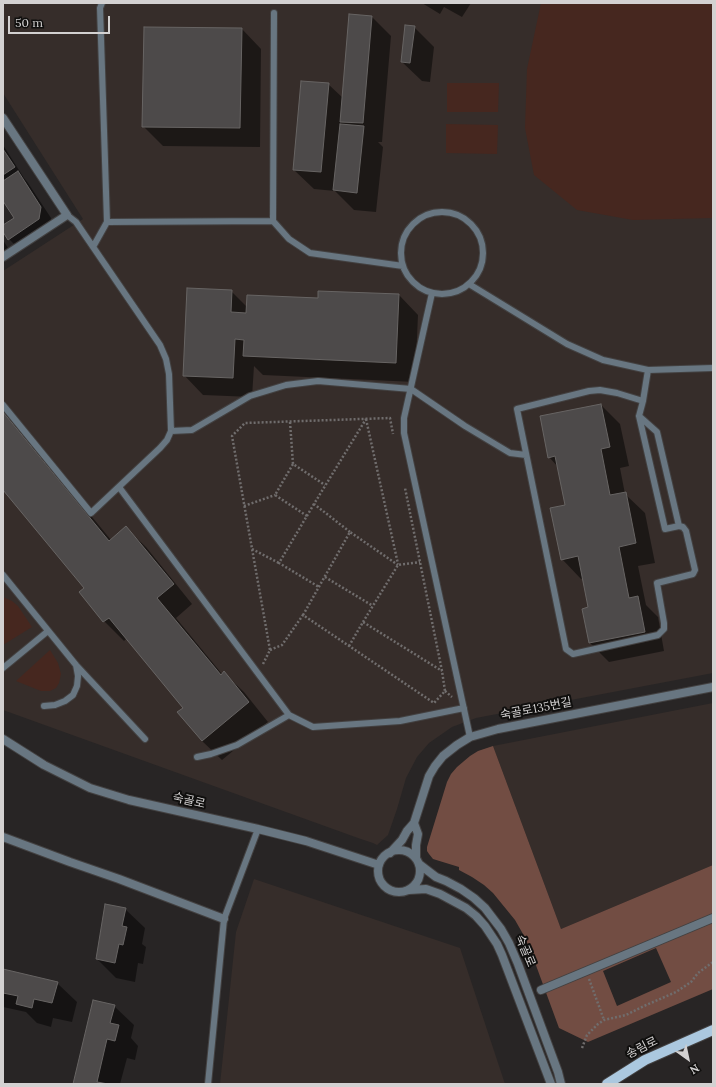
<!DOCTYPE html>
<meta charset="utf-8">
<style>
body{margin:0}
#map{position:relative;width:716px;height:1087px;overflow:hidden;background:#282525;font-family:Lora,serif}
canvas{display:block}
.frame{position:absolute;inset:0;border:4px solid #d3d1d1;pointer-events:none}
.north{position:absolute;left:668px;top:1039px;width:40px;height:40px;-webkit-text-stroke:3px #100f0e;paint-order:stroke;rotate:147deg;font-size:11px;font-weight:700;line-height:16px;text-align:center;color:#d3d1d1}
.north::after{content:'';display:block;margin:auto;width:14px;height:18px;background:#d3d1d1;clip-path:polygon(50% 0,100% 100%,50% 72%,0 100%)}
.scale{position:absolute;left:8px;top:16px;width:102px;height:18px;box-sizing:border-box;border:2px solid #d3d1d1;border-top:0;padding-left:5px;font-size:12px;line-height:14px;white-space:nowrap;color:#d3d1d1;-webkit-text-stroke:3px #100f0e;paint-order:stroke}
</style>
<div id="map">
<canvas width="716" height="1087"></canvas>
<div class="frame"></div>
<div class="north">N</div>
<div class="scale">50 m</div>
</div>
<script>
const context = document.querySelector('canvas').getContext('2d');
context.lineJoin = 'round';
function paint(path, color) {
  context.fillStyle = color;
  context.fill(path, 'evenodd');
}
function poly(rows) {
  const path = new Path2D();
  for (const r of rows) {
    if (r.length === 3) {
      path.moveTo(r[0] + r[2], r[1]);
      path.arc(r[0], r[1], r[2], 0, 2 * Math.PI);
      continue;
    }
    path.moveTo(r[0], r[1]);
    for (let i = 2; i < r.length; i += 2) path.lineTo(r[i], r[i + 1]);
  }
  return path;
}
function stroke(path, color, width, dash) {
  context.strokeStyle = color;
  context.lineWidth = width;
  context.lineCap = dash ? 'butt' : 'round';
  context.setLineDash(dash || []);
  context.stroke(path);
}
function write(font, color, halo, rows, align = 'center') {
  context.font = font + ' Lora,"Noto Sans KR",serif';
  context.lineWidth = 4;
  context.setLineDash([]);
  context.textBaseline = 'middle';
  context.strokeStyle = halo;
  context.fillStyle = color;
  for (const [text, x, y, turn = 0] of rows) {
    context.save();
    context.translate(x, y);
    context.rotate((+turn || 0) * Math.PI / 180);
    context.textAlign = isNaN(turn) ? turn : align;
    if (halo) context.strokeText(text, 0, 0);
    context.fillText(text, 0, 0);
    context.restore();
  }
}
paint(poly([
 [3,3,713,3,713,673,476,718,452,727,429,743,417,757,406,778,397,809,388,835,377,845,373,843,358,838,3,710,3,271,83,219,3,93],
 [713,703,713,865,561,929,493,746],
 [254,879,460,948,505,1084,220,1084,236,932]
]), '#362d2a');
paint(poly([
 [541,3,713,3,713,218,633,220,577,210,534,175,525,128,527,69],
 [447,83,499,83,498,112,447,112],
 [446,124,498,125,497,154,446,153],
 [3,597,12,601,18,606,32,627,3,645],
 [50,650,58,663,61,674,59,683,56,688,50,691,41,691,16,681]
]), '#46271f');
paint(poly([
 [493,746,561,929,713,865,713,989,588,1042,559,1028,530,949,523,934,515,920,493,893,484,885,472,877,459,870,459,867,433,859,429,854,427,851,427,847,447,782,451,774,457,767,470,756,478,751],
 [656,948,671,982,617,1006,603,971]
]), '#724d43');
paint(poly([
 [422,3,471,3,462,17,444,7,440,14],
 [372,17,391,36,382,142,378,142,383,147,376,212,354,210,335,191,314,189,294,170,328,84,343,98],
 [414,27,434,47,430,82,422,81,402,62],
 [242,29,261,49,260,147,163,146,143,126],
 [3,145,24,178,28,183,51,218,49,230,19,249,9,239,3,230,3,226,15,218,3,199],
 [3,240,11,253,3,259],
 [231,291,247,307,319,299,399,295,418,315,415,382,263,375,254,366,252,397,203,395,184,375],
 [601,405,620,424,629,466,620,468,625,494,645,513,655,563,638,566,646,605,658,617,664,651,609,662,590,643,589,608,583,578,581,579,562,559,566,506,558,467,549,457],
 [3,411,14,422,111,540,126,528,146,547,192,604,176,618,222,674,224,673,244,692,268,722,222,760,202,741,184,708,127,638,124,641,104,621,81,593,85,589,3,488],
 [125,909,145,928,142,944,146,947,143,964,138,963,135,982,116,978,97,959],
 [3,970,57,983,77,1002,72,1022,53,1018,51,1027,37,1023,26,1012,3,1007],
 [114,1006,134,1025,131,1038,138,1046,135,1060,127,1058,120,1084,74,1084]
]), '#0007');
const building = poly([
 [349,14,372,16,363,123,340,122,349,14],
 [405,25,415,26,410,63,401,62,405,25],
 [144,27,242,28,240,128,142,127,144,27],
 [301,81,329,83,321,172,293,170,301,81],
 [340,124,364,126,357,193,333,190,340,124],
 [3,149,15,167,3,175,3,149],
 [18,171,41,207,39,219,8,240,3,232,3,225,14,218,3,201,3,181,18,171],
 [187,288,232,290,231,312,246,313,247,295,318,298,318,291,399,294,396,363,243,356,244,340,235,339,233,378,183,376,187,288],
 [601,404,610,447,601,449,610,495,626,492,636,543,619,547,629,598,638,596,645,632,589,643,582,609,588,607,578,556,561,560,550,508,565,505,555,456,548,458,540,416,601,404],
 [3,412,109,541,126,526,174,584,157,598,221,675,224,671,249,702,202,741,177,712,183,708,109,618,103,622,79,592,84,588,3,490,3,412],
 [105,904,126,908,122,926,127,927,123,945,119,944,115,963,96,959,105,904],
 [3,969,58,982,52,1003,34,999,32,1008,16,1004,18,996,3,993,3,969],
 [93,1000,115,1005,110,1023,119,1025,115,1041,107,1039,97,1082,108,1084,73,1084,93,1000]
]);
paint(building, '#4d4a4a');
stroke(building, '#676463', 1);
const lane = poly([
 [442,253,41],
 [273,221,274,13],
 [107,222,273,221,289,239,310,253,403,266],
 [93,247,107,222,100,8,102,3],
 [469,284,567,344,603,360,648,370,713,368],
 [432,293,404,418,404,433,470,737],
 [643,401,617,393,600,390,589,391,517,409,566,649,573,654,658,635,664,629,664,623,657,583,693,574,695,570,686,531,683,527,679,526,665,529,639,416,643,401,648,370],
 [3,405,91,513,160,448,167,440,171,431,169,374,166,359,160,345,76,222,67,215],
 [639,416,657,432,679,526],
 [171,431,192,430,250,396,286,385,318,381,411,389,465,426,510,453,526,455],
 [119,487,289,715,313,727,400,721,464,708],
 [3,575,76,665,145,739],
 [3,668,48,631],
 [44,706,55,705,65,701,73,695,77,686,78,676,76,665],
 [197,757,211,754,237,745,289,715],
 [208,1084,224,919,258,829]
]);
const street = poly([
 [3,118,67,215,3,257],
 [3,739,44,765,90,788,129,800,258,829,306,841,379,865],
 [414,823,418,834,416,845,416,858],
 [3,837,70,862,119,879,224,919],
 [399,871,21],
 [390,853,402,840,407,831,414,823,429,776,435,766,443,756,457,745,470,737,498,729,713,687],
 [419,864,436,877,446,881,461,889,474,898,485,908,501,929,509,943,518,964,558,1072,561,1084],
 [409,890,426,889,440,894,466,908,476,916,485,926,497,944,502,955,551,1084],
 [541,990,713,918]
]);
const primary = poly([
 [607,1084,645,1060,713,1030]
]);
stroke(lane, '#434141', 8);
stroke(street, '#434141', 10);
stroke(primary, '#434141', 12);
stroke(poly([
 [366,419,398,564],
 [290,422,293,464],
 [314,504,279,563,319,587],
 [244,506,275,495],
 [307,516,275,495,293,464,325,485],
 [350,532,314,504,366,419],
 [252,549,279,563],
 [325,577,373,606],
 [303,615,350,532,398,565],
 [363,622,398,565,420,562],
 [349,646,363,622,442,671],
 [270,650,282,645,303,615,434,703,445,691,442,671,405,488],
 [263,664,270,650,232,436,245,423,390,418,393,434],
 [445,691,452,697],
 [589,979,604,1020],
 [582,1048,587,1035,598,1024,604,1020,626,1015,644,1006,676,992,691,982,698,973,713,962]
]), '#706d6d', 2.5, [2, 2]);
stroke(lane, '#687681', 6);
stroke(street, '#687681', 8);
stroke(primary, '#abc8df', 10);
write('12px', '#d3d1d1', '#100f0e', [
 ["숙골로135번길",536,709,-11],
 ["숙골로",189,801,13],
 ["숙골로",525,951,67],
 ["송림로",642,1048,-27]
]);
</script>
